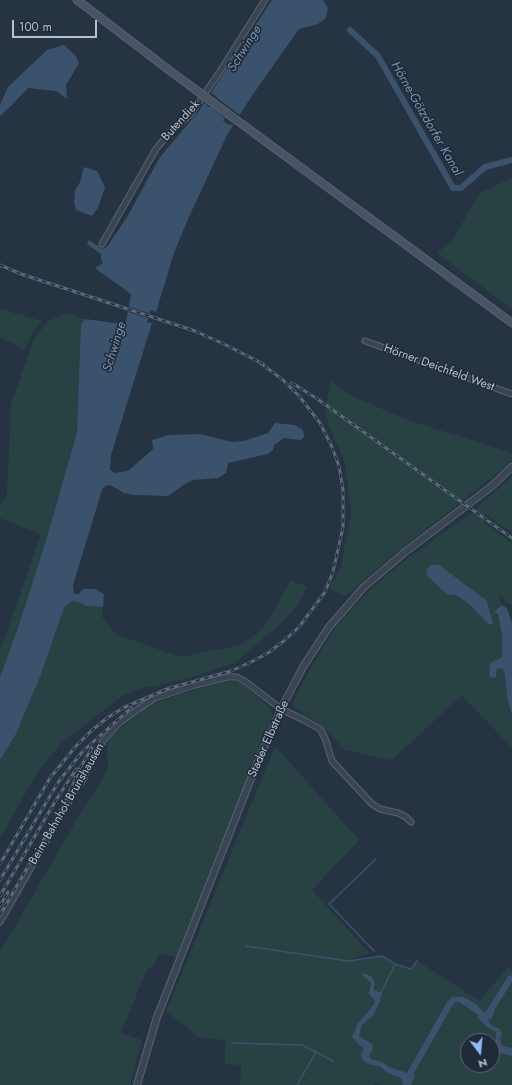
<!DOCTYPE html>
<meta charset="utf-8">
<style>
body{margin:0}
#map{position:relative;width:512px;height:1085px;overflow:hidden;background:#263343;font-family:Jost,sans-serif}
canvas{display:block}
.north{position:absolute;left:460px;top:1033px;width:40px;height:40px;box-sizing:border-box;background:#1f2a38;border:1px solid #5c6674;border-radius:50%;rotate:164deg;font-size:11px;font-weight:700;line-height:16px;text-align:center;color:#b8c0cd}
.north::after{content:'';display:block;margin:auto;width:14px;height:18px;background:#8ebbfc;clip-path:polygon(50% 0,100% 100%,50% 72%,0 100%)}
.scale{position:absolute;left:12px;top:20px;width:85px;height:18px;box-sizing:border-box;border:2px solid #b8c0cd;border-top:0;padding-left:5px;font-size:12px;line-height:14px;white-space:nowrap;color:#b8c0cd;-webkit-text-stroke:3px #1f2a38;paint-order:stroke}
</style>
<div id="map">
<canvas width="512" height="1085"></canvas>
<div class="north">N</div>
<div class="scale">100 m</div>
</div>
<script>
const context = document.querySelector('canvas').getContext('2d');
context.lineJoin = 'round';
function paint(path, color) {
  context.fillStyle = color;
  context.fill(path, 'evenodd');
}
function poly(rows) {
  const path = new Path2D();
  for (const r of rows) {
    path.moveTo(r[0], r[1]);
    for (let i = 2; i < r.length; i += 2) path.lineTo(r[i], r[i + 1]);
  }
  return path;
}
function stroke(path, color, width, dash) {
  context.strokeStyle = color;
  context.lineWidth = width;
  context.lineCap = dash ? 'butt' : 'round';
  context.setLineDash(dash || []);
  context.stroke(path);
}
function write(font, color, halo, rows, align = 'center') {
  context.font = font + ' Jost,sans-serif';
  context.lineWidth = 3;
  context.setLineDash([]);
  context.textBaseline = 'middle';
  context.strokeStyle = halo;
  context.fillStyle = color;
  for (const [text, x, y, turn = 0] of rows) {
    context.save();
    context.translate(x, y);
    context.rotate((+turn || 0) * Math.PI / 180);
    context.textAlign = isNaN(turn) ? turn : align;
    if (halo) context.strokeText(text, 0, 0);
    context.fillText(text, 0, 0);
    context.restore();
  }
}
paint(poly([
 [512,178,512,309,437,253,452,241,461,225,480,193],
 [0,309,42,321,31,335,25,350,0,337],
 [70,314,85,319,81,324,81,332,77,432,47,537,19,625,0,677,0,652,41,534,0,518,0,507,7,493,11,404,34,339,47,322,60,315],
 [331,380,348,394,405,419,512,453,512,461,504,468,401,549,345,596,329,589,340,570,351,513,345,463,325,415],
 [512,476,512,533,484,513,483,522,512,543,512,605,499,596,502,605,494,612,498,614,502,635,502,657,490,663,496,677,497,669,501,668,504,670,508,702,512,715,512,748,462,695,392,760,345,750,320,724,295,708,293,705,298,691,324,645,334,630,358,602,374,586,404,561,471,513],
 [456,594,487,601,493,623,489,625,469,604],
 [291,580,307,587,298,605,277,627,235,663,198,675,193,677,139,689,124,695,62,742,39,770,0,837,0,760,15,736,40,677,64,608,72,601,81,603,86,606,103,607,102,617,117,635,181,657,240,645,258,633,269,620],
 [233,681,241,683,262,700,270,708,273,714,176,957,159,953,154,967,147,969,121,1033,142,1040,130,1085,0,1085,0,952,79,816,100,783,108,769,107,747,108,743,117,731,143,710,162,700,222,682],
 [275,746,359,840,312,890,369,953,346,961,382,956,395,964,411,969,417,961,480,1001,508,967,512,971,512,975,508,976,485,1013,476,1004,452,997,447,1002,407,1074,389,1067,382,1062,371,1059,369,1056,373,1049,366,1040,359,1036,362,1025,373,1016,381,999,377,992,374,990,375,982,372,978,363,973,364,977,371,983,375,1003,358,1023,358,1044,365,1048,368,1064,381,1067,387,1073,401,1078,403,1085,382,1085,377,1083,373,1085,240,1085,241,1065,225,1064,225,1040,197,1037,188,1027,166,1012],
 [512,982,512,1048,503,1046,500,1040,502,1035,492,1026,488,1020,492,1018,495,1009],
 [459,1002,478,1015,478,1018,487,1027,496,1032,495,1044,500,1053,512,1056,512,1085,411,1085,415,1076,414,1073,454,1003],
 [468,1041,492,1041,492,1065,468,1065]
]), '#284244');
paint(poly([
 [272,0,323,0,328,8,326,18,318,24,299,29,251,97,227,135,188,219,174,253,156,312,151,310,147,322,152,323,111,455,110,470,114,473,128,471,153,449,152,440,169,435,200,434,232,442,244,441,268,433,275,423,295,425,303,430,304,436,301,440,284,438,274,445,273,450,268,454,228,463,226,473,218,478,193,480,185,484,168,496,134,495,124,493,110,485,105,486,102,490,73,585,74,594,79,594,83,589,96,589,104,594,103,607,86,606,81,603,72,601,64,608,40,677,15,736,0,760,0,677,19,625,47,537,77,432,81,324,85,319,121,324,126,322,131,294,96,269,95,268,103,263,101,259,101,254,87,244,89,240,103,249,107,247,127,217,160,157,199,111],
 [64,45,76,56,79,63,66,85,67,99,56,91,28,88,11,106,0,116,0,105,8,87,47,50],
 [84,167,97,171,105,187,98,208,92,216,76,210,74,202,75,190,80,182],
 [431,565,439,565,487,601,493,623,489,625,469,604,456,595,447,594,428,577,426,570],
 [502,605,507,608,512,623,512,715,508,702,504,670,501,668,497,669,496,677,492,678,489,676,490,663,502,657,502,635,498,614,494,612],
 [363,973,372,977,375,982,374,990,382,993,380,997,381,999,373,1016,362,1025,359,1036,372,1044,373,1049,369,1056,371,1059,382,1062,389,1067,407,1073,447,1002,452,997,463,997,476,1004,485,1013,508,976,512,975,512,982,495,1009,492,1018,488,1020,492,1026,500,1029,502,1035,500,1040,503,1046,512,1048,512,1056,500,1053,497,1050,495,1044,496,1032,487,1027,478,1018,478,1015,459,1002,454,1003,414,1073,415,1076,411,1085,403,1085,401,1078,387,1073,381,1067,368,1064,362,1059,361,1054,364,1048,358,1044,352,1037,358,1023,375,1003,374,999,369,994,371,983,364,977,362,975]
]), '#3b526c');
paint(poly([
 [209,92,216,96,217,98,241,116,236,125,234,124,229,125,223,121,225,118,211,107,208,107,207,105,203,101],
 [127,306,152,314,150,319,126,311]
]), '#263343');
stroke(poly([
 [246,946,348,961,382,956,395,964],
 [374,951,329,904,376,859],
 [381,993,395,964,411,969,417,961],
 [231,1043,302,1045,333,1061],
 [297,1085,316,1052]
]), '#3b526c', 1.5);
stroke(poly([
 [350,30,378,56,453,188,461,188,485,167,512,160]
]), '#3b526c', 6);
const minor = poly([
 [102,244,156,149,171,131,190,115,219,73,265,0],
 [365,341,512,394],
 [0,922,76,789,83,780,94,756,103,741,118,724,138,709,155,698,195,685,227,677,237,677,246,682,281,709,304,720,320,729,325,738,332,761,372,804,380,809,398,813,406,817,411,822]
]);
const tertiary = poly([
 [137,1085,157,1017,252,776,281,709,303,667,329,627,364,587,405,552,492,486,512,467]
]);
const secondary = poly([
 [77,0,169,70],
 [212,102,512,323]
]);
stroke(minor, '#596370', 7);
stroke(tertiary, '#596370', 8);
stroke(secondary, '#596370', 9);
stroke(minor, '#3a4553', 5);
stroke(tertiary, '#3a4553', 6);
stroke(secondary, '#485466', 7);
const rail = poly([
 [0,265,21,274,195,331,226,345,263,364],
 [292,383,316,398,512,538],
 [75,776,92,748],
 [0,864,50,778,76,746,91,731,107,718,123,708,167,689,231,671,251,662,268,653,285,640,299,627,325,592,333,572,343,527,343,490,339,466,332,447,320,423,299,396,283,380,259,362],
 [0,880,59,781,83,751,131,708],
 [0,896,56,800,76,769],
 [0,906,8,892],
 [0,915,64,804,79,771]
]);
stroke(rail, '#5c697a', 3);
stroke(rail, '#1f2a38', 1.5, [4.5]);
const secondaryBridge = poly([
 [169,70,212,102]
]);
stroke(secondaryBridge, '#596370', 9, []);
stroke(secondaryBridge, '#485466', 7);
write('12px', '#b8c0cd', '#1f2a38', [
 ["Butendiek",181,121,-48],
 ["Hörner Deichfeld West",439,368,20],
 ["Stader Elbstraße",269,739,-66],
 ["Beim Bahnhof Brunshausen",67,804,-60]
]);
write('italic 13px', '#7792b0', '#1f2a38', [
 ["Schwinge",245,49,-58],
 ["Hörne-Götzdorfer Kanal",426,119,60],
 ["Schwinge",115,347,-73]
]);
</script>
